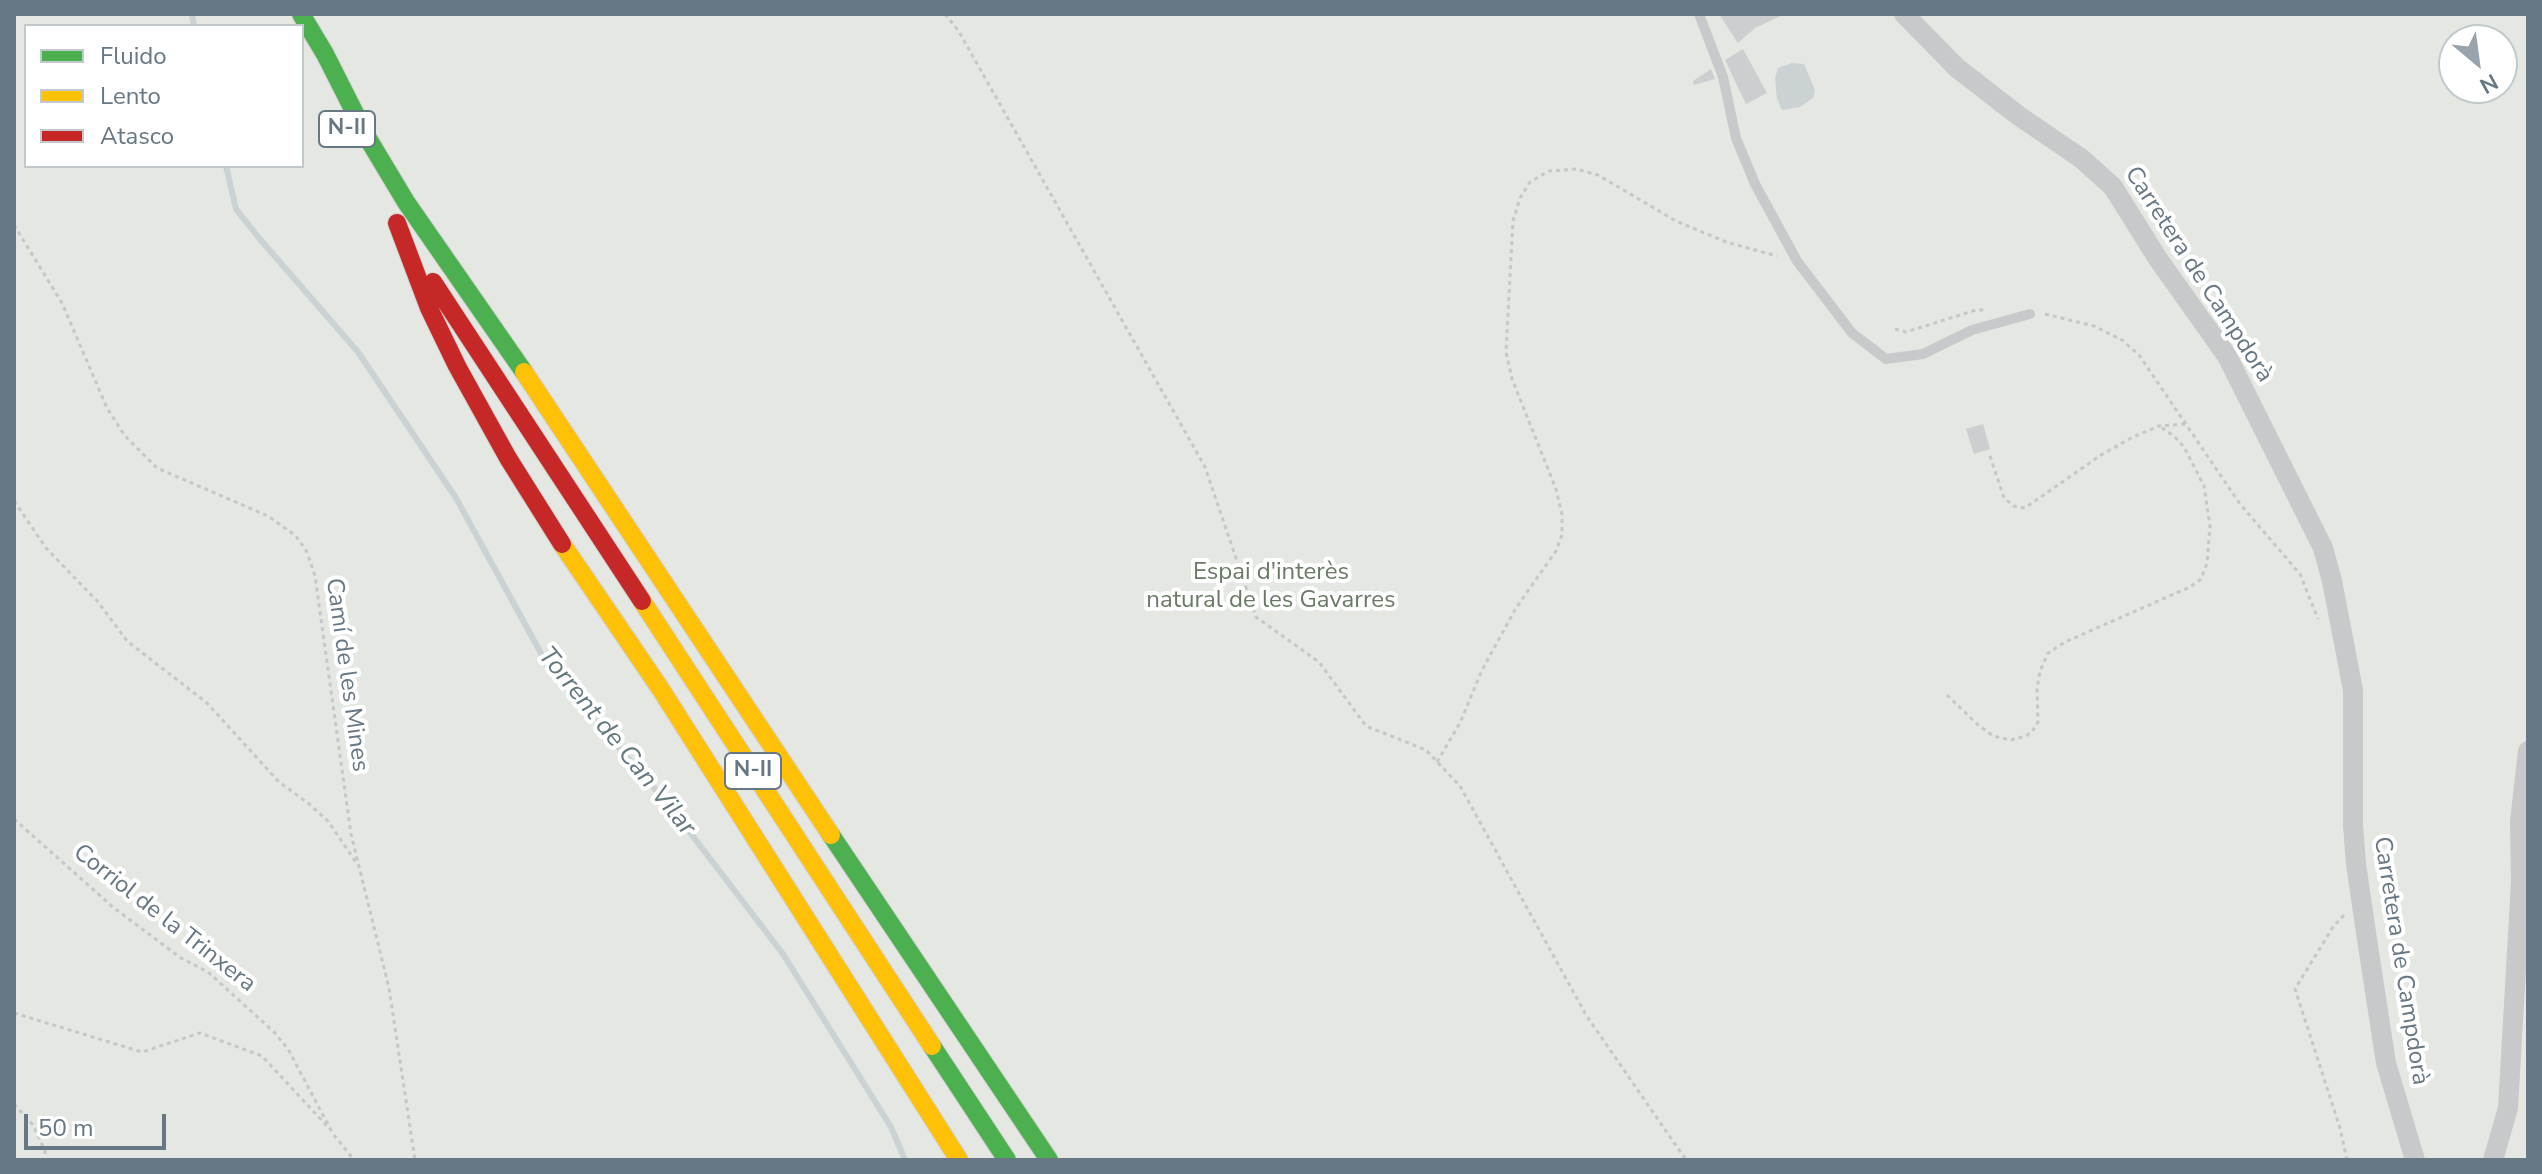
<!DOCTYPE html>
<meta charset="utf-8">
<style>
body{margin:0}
#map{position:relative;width:2542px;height:1174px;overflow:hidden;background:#f5f5f4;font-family:"Nunito Sans",sans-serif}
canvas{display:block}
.frame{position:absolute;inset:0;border:16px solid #677783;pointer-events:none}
.legend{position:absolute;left:24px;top:24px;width:280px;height:144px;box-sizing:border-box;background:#fff;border:2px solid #c2c9cd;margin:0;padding:10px 14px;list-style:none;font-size:24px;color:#677783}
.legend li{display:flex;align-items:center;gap:16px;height:40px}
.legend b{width:40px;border:2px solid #c2c9cd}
.north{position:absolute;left:2438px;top:24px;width:80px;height:80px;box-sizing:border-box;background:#fff;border:2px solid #c2c9cd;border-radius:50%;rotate:151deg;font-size:22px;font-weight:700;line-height:32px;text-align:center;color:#677783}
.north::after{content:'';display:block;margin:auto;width:28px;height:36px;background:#99a3ab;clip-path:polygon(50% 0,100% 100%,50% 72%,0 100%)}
.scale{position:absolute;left:24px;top:1114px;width:142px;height:36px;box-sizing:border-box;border:4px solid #677783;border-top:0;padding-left:10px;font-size:24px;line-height:28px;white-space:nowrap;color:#677783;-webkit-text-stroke:6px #fff;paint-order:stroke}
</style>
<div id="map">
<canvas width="2542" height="1174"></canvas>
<div class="frame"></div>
<ul class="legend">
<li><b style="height:10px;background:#4caf50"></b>Fluido</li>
<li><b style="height:10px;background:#ffc107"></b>Lento</li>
<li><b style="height:10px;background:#c62828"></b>Atasco</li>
</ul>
<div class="north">N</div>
<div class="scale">50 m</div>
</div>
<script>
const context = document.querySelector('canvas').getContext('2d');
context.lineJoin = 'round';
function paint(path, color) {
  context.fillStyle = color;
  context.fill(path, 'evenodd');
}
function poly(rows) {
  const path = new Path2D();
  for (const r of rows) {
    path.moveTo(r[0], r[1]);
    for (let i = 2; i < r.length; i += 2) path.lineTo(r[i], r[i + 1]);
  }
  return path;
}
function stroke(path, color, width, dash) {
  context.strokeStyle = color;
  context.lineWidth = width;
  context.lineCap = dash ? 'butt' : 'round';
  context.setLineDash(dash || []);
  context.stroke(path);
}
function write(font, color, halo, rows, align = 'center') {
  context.font = font + ' "Nunito Sans",sans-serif';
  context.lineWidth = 8;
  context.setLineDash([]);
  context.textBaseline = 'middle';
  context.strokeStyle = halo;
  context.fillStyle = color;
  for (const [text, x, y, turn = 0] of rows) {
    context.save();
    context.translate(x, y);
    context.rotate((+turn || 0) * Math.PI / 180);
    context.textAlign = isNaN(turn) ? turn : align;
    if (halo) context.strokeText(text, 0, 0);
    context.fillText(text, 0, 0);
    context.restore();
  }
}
paint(poly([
 [14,14,2528,14,2528,1160,14,1160],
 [26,26,302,26,302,166,26,166],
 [2454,40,2502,40,2502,88,2454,88]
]), '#e4e7e2');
paint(poly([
 [1792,63,1804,64,1815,90,1813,98,1800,107,1782,110,1777,99,1775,79,1778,68]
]), '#cad2d4');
stroke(poly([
 [192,14,194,26],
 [226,166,236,209,259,238,358,352,456,498,549,668,669,805,783,954,891,1127,905,1160]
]), '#cad2d4', 6);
paint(poly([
 [1719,14,1785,14,1755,28,1738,43],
 [1743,49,1767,93,1746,104,1725,60],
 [1711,69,1715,79,1694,85,1693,81],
 [1983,424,1990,449,1974,454,1966,429]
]), '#cccecf');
const fast = poly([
 [301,14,325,54,367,137,406,202,524,372],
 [831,835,1049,1160],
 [932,1046,1007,1160]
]);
const slow = poly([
 [524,372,831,835],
 [562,544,660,688,959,1160],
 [642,601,932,1046]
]);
const jam = poly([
 [397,223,429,308,457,366,508,458,562,544],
 [433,282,642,601]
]);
stroke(fast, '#d1d2d2', 20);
stroke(slow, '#d1d2d2', 20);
stroke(jam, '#d1d2d2', 20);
stroke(poly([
 [945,14,958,30,1205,467,1256,617,1319,662,1366,726,1426,750,1460,786,1586,1015,1686,1160],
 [14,225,62,303,107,408,125,436,157,468,268,516,296,536,307,552,315,576,351,834,389,988,415,1160],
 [2045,314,2094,326,2122,340,2139,355,2240,504,2300,574,2318,619],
 [1895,329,1906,332,1976,310,1986,310],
 [1990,456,2004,498,2014,506,2025,508,2101,455,2133,437,2159,426,2186,424],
 [14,501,46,548,98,602,127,641,207,703,279,782,308,803,328,821,358,865],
 [1947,695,1977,724,1993,736,2011,740,2026,736,2032,732,2038,722,2037,688,2040,671,2048,653,2065,642,2190,587,2201,579,2207,563,2210,526,2204,486,2184,447,2174,436,2159,426],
 [1437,762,1460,723,1482,670,1516,608,1556,551,1562,535,1562,514,1556,489,1512,379,1506,352,1513,221,1520,198,1530,182,1549,171,1576,169,1598,175,1676,221,1726,242,1777,256],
 [14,819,114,908,181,958,208,972,274,1032,288,1049,333,1134],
 [2344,915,2333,927,2295,989,2340,1128,2347,1160],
 [14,1013,142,1052,200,1033,262,1056,327,1126],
 [14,1104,33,1125,45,1151,45,1160],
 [334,1135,354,1160]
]), '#c5c7c8', 3, [4, 4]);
stroke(poly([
 [1699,14,1723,77,1736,138,1755,184,1797,261,1852,333,1886,359,1923,354,1972,330,2030,314]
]), '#c8c9ca', 10);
stroke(poly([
 [1904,14,1957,68,2019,116,2082,159,2113,187,2158,259,2227,356,2323,548,2332,581,2353,690,2353,825,2356,864,2368,946,2386,1063,2415,1160],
 [2493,1160,2508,1108,2521,882,2520,821,2528,751]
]), '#c8c9ca', 20);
stroke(fast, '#4caf50', 18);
stroke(slow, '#ffc107', 18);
stroke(jam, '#c62828', 18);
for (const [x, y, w] of [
 [347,129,56],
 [753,771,56]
]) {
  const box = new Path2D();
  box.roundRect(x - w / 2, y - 18, w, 36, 6);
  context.fillStyle = '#fff';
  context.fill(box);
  stroke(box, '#677783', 2);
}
write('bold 22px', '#677783', null, [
 ["N-II",347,129],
 ["N-II",753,771]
]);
write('24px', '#677783', '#fff', [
 ["Carretera de Campdorà",2198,275,57],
 ["Camí de les Mines",346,675,82],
 ["Corriol de la Trinxera",164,919,38],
 ["Carretera de Campdorà",2400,961,81]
]);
write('24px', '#6a7a66', '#fff', [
 ["Espai d'interès",1271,573],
 ["natural de les Gavarres",1271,601]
]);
write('italic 26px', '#63787f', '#fff', [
 ["Torrent de Can Vilar",616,742,51]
]);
</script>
